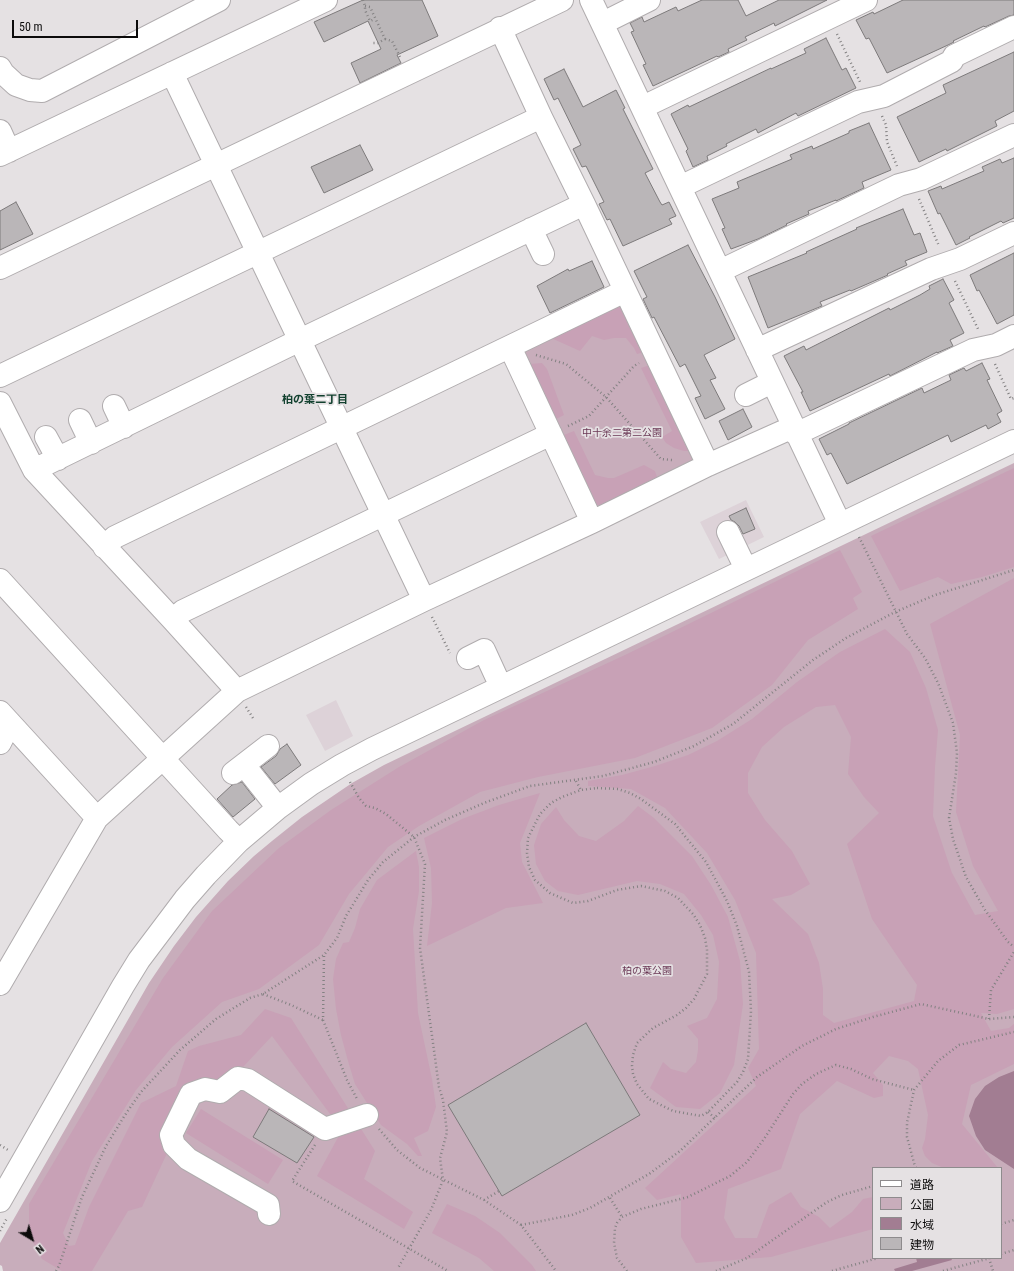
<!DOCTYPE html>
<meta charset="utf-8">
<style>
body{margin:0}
#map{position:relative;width:1014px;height:1271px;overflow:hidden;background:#e5e1e3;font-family:"Roboto Condensed","Noto Sans JP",sans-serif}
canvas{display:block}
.legend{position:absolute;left:872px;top:1167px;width:130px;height:92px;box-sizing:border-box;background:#e5e1e3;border:1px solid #8e8b8d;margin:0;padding:5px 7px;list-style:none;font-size:12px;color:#0c0b0b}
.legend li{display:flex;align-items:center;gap:8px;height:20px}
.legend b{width:20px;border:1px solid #8e8b8d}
.north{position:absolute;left:12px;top:1219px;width:40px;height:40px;-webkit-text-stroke:3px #e5e1e3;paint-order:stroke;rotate:142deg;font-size:11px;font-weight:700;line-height:16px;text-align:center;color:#0c0b0b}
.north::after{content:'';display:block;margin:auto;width:14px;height:18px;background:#0c0b0b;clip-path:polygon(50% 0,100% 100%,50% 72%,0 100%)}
.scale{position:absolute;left:12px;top:20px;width:126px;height:18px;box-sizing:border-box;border:2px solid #0c0b0b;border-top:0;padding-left:5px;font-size:12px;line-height:14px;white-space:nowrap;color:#0c0b0b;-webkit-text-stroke:3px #e5e1e3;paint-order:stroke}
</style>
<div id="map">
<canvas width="1014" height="1271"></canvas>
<ul class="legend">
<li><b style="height:5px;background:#fff"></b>道路</li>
<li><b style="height:11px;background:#c8adbb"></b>公園</li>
<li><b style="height:11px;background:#a27d92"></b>水域</li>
<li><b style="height:11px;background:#bab6b8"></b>建物</li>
</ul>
<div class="north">N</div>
<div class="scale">50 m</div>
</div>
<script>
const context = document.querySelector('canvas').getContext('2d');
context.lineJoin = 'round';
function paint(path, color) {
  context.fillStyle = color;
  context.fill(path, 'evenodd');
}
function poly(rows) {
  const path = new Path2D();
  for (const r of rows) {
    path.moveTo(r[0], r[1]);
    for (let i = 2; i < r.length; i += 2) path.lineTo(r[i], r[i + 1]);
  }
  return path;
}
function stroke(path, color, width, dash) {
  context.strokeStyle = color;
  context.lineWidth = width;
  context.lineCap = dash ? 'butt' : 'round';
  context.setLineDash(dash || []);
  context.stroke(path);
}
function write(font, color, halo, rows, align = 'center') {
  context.font = font + ' "Roboto Condensed","Noto Sans JP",sans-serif';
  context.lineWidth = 3.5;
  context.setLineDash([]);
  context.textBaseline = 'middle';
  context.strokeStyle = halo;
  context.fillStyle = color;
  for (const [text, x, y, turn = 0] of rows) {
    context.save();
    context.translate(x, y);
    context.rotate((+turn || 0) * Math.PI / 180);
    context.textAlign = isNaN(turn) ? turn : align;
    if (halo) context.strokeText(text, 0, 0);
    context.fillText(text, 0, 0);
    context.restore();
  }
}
paint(poly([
 [746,500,764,537,719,559,700,522],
 [336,700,353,736,325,751,306,715]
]), '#ddd2d8');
paint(poly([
 [619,304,698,457,695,465,602,510,593,507,523,357,524,349],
 [1014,463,1014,1271,3,1271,2,1266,0,1265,0,1243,149,983,174,946,196,917,228,881,254,856,272,841,302,817,352,783,384,765],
 [873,1168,1001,1168,1001,1258,873,1258]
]), '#c8adbb');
paint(poly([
 [621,305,648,351,637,354,634,348,626,338,614,338,604,340,592,336,580,351,551,338],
 [542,363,547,369,564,415,554,420,529,364],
 [650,365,693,451,684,451,674,448,666,443,662,437,672,431,641,368],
 [574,431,595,475,608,478,614,478,644,465,655,471,658,480,602,506,595,504,564,435],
 [1014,468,1014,567,982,577,951,584,938,577,900,591,871,536],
 [840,550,862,592,853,598,858,609,808,640,772,685,712,728,635,758,538,777,480,792,419,826,388,847,349,894,319,945,259,989,222,1002,172,1047,136,1090,92,1161,63,1233,69,1246,75,1245,89,1207,141,1103,176,1086,188,1051,199,1046,241,1035,265,1009,291,1018,375,1151,364,1179,413,1212,404,1229,317,1176,342,1130,272,1036,243,1067,192,1091,168,1151,142,1207,128,1211,92,1271,62,1271,42,1259,33,1242,29,1223,29,1204,163,978,212,911,279,848,331,810,399,767,484,720,625,655],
 [1014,578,1014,1009,997,1014,981,1013,991,1031,1009,1028,1014,1024,1014,1064,971,1085,962,1124,998,1168,944,1168,932,1163,925,1156,922,1148,925,1139,928,1115,918,1069,908,1061,889,1056,873,1073,883,1085,883,1096,874,1098,837,1081,800,1114,781,1169,728,1189,724,1218,735,1238,757,1238,769,1205,791,1192,801,1207,819,1217,830,1228,852,1212,863,1199,873,1197,873,1229,771,1257,696,1263,681,1237,681,1194,657,1200,645,1188,756,1086,748,1068,759,1049,756,953,735,900,707,853,665,808,631,789,588,786,588,781,622,775,655,766,688,755,717,741,752,719,797,682,840,652,885,629,910,652,926,688,938,730,935,767,933,816,952,873,975,915,998,911,973,866,956,812,960,735,930,624],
 [835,705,851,737,848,774,864,797,879,813,847,844,872,919,917,985,914,1001,834,1023,823,1015,823,989,819,963,808,934,772,899,791,895,810,884,792,851,765,820,748,793,748,773,762,747,784,727,816,707],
 [540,793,520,843,522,862,543,903,506,908,427,946,432,903,431,868,424,838,462,819,499,805],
 [638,806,654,818,692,856,711,885,728,917,740,961,743,1004,734,1065,720,1093,700,1109,676,1107,650,1088,663,1062,671,1069,686,1073,696,1062,698,1050,698,1039,687,1026,707,1018,717,999,719,962,713,935,701,915,684,894,660,884,637,881,578,895,558,891,545,881,536,864,534,845,541,824,556,807,564,820,579,836,596,841,624,821],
 [416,851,419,867,419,891,413,929,418,1013,432,1079,436,1107,428,1131,414,1138,422,1156,418,1156,407,1144,381,1125,355,1084,348,1061,341,1035,336,1009,333,979,336,959,343,943,349,942,355,928,360,909,377,880],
 [201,1109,283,1160,268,1184,186,1133],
 [447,1204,475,1216,500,1233,532,1265,536,1271,494,1271,479,1258,432,1233]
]), '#c8a1b6');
paint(poly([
 [1014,1071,1014,1169,985,1150,976,1136,969,1116,975,1099,985,1086,999,1077],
 [916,1258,951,1258,952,1260,912,1271,895,1271,894,1269,917,1262]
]), '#a27d92');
const building = poly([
 [363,0,422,0,438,36,397,55,401,63,360,83,351,63,381,49,368,21,324,42,314,22,363,0],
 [702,0,738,0,746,16,779,0,827,0,775,26,774,23,745,37,747,40,728,49,729,52,718,57,717,56,653,86,643,65,646,64,631,32,634,31,630,23,642,17,644,22,676,7,678,11,702,0],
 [903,0,1014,0,1014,15,1009,16,985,27,984,26,953,41,954,42,948,45,887,73,869,38,866,39,856,20,873,12,874,14,903,0],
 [826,38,842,70,846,68,856,88,798,116,796,113,758,133,756,129,726,144,727,146,707,156,708,160,693,167,686,151,688,149,671,114,688,105,689,107,771,68,771,69,806,53,804,49,826,38],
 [1014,52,1014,111,995,121,997,126,947,151,946,149,919,162,897,117,946,93,943,85,1014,52],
 [564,69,583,107,616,90,625,108,623,109,653,169,645,173,660,202,662,205,669,202,676,216,669,219,672,224,623,246,610,219,607,220,599,204,604,202,586,166,582,167,573,149,581,145,558,98,554,100,544,79,564,69],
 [869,123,891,170,862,182,864,188,836,201,836,200,808,211,809,214,786,224,787,225,758,239,731,249,722,229,725,228,712,199,739,188,737,182,792,159,790,155,812,146,813,149,849,133,849,131,869,123],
 [360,145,373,170,324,193,311,167,360,145],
 [1014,158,1014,218,1003,223,1001,221,969,237,970,238,956,245,940,213,938,214,928,191,941,186,942,189,984,171,982,167,1000,159,1002,163,1014,158],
 [16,202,33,234,0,250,0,211,16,202],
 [903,209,914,235,920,233,927,252,905,261,907,265,887,274,888,275,851,291,850,290,820,302,822,306,768,328,748,277,807,253,806,252,857,229,856,228,903,209],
 [688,245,715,297,735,339,704,355,716,378,710,380,725,409,705,419,695,398,701,396,685,364,680,367,654,317,652,318,643,299,647,297,634,271,688,245],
 [1014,253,1014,315,997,324,979,290,977,291,970,275,1014,253],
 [592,261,604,287,550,313,537,286,568,269,569,271,592,261],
 [943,279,954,300,949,303,964,333,950,340,953,346,937,353,937,352,890,376,889,374,810,411,801,392,803,392,784,356,804,346,806,350,889,308,890,310,920,295,930,289,929,286,943,279],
 [982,363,990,379,987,380,1002,411,997,414,1001,422,988,429,986,425,951,442,948,435,847,484,831,453,827,455,819,439,849,424,849,423,922,388,924,393,951,380,949,375,964,368,966,371,982,363],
 [743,409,752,427,728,440,719,421,743,409],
 [746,508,755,529,743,534,739,526,735,522,731,520,729,516,746,508],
 [287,744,301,765,275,784,261,767,276,756,280,749,287,744],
 [242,782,255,799,233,817,217,799,232,785,242,782],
 [586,1023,640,1115,502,1196,448,1105,586,1023],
 [269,1109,314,1137,297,1163,253,1137,269,1109]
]);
paint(building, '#bab6b8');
stroke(building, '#7d7a7b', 1);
const minor = poly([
 [591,0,840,524],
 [603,23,649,0],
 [500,28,541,117,584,204,708,465],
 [0,68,3,73,16,85,30,90,42,91,219,0],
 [172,73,424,600],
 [643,107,866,0],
 [0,131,9,151],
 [0,155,326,0],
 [680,187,858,102,884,96,952,61,954,56,1014,27],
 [531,229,543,254],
 [0,268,562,0],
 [720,271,899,185,921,179,1014,135],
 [510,347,592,522],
 [757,350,931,269,960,259,1014,233],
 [0,376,541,117],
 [746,395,772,382],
 [0,403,34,470,173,620,237,691],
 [114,406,124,427],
 [80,420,91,443],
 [796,434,973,350,996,345,1014,336],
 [46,437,58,459],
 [34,470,300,340,584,204],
 [728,532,746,569],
 [104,547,115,537,625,291],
 [0,580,228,830,239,841],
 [173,620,183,611,551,434],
 [468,658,484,650,501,687],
 [0,712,97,818],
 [0,743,10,723],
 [244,765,278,808],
 [233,773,268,746],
 [0,984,97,818,237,691,424,600,592,522,708,465,793,427],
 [0,1201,123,986,139,960,185,899,206,875,239,841,278,808,311,784,342,765,372,749,1014,441],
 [269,1214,268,1205,188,1159,174,1145,171,1135,191,1094,205,1089,220,1092,238,1078,248,1080,325,1129,367,1115]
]);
stroke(minor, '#b0acae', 24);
stroke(poly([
 [363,0,365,6,365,10,370,21,375,19],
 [365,6,370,7,385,39,378,43,373,43],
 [837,34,860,82],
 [385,39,392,41,400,57],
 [882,116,886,125,887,142,897,166],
 [919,199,939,246],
 [955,281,978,329],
 [536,355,566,364,606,397,661,459,672,460],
 [995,364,1011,399,1014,398],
 [568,426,589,416,634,366,639,363],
 [859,537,907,634,925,658,938,683,953,723,957,753,956,773,949,818,953,839,966,877,985,910,1008,942,1014,947],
 [432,617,450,653],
 [246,707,253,718],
 [576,781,581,790],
 [350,782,359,798,366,806,375,808,386,814,414,837,425,864,420,948,439,1087,443,1100,447,1132,440,1158,443,1180,431,1210,398,1268],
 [597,788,618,789,630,793,641,799,675,824,706,862,727,901,737,926,749,972,751,1011,748,1059,743,1072,737,1082,708,1112,701,1116,673,1111,649,1099,637,1084,633,1074,632,1066,633,1055,637,1043,653,1028,677,1015,686,1008,694,999,707,974,707,950,705,938,700,925,693,914,678,898,665,891,641,886,617,890,588,901,573,903,550,893,535,880,529,867,527,853,528,838,540,814,551,803,562,797,581,790,597,788],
 [324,956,323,1020,347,1080,357,1099],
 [263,994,291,1005,323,1020],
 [989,1019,991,990,1014,952],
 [708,1112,715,1118],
 [379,1129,397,1150,420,1168,484,1200,521,1225,556,1271],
 [0,1145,8,1150],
 [315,1145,292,1181,448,1271],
 [916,1168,914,1163,907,1137,907,1123,914,1090,938,1061,959,1045,1014,1032],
 [610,1198,622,1217],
 [484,1200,499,1191],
 [1001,1224,1014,1220],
 [521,1225,572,1215,590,1208,649,1174,680,1151,757,1077,802,1046,836,1029,873,1017,921,1004,989,1019,1014,1017],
 [0,1231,7,1218],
 [1001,1254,1014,1250],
 [989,1258,993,1271],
 [56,1271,59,1266,82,1197,106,1146,125,1115,141,1092,180,1050,216,1019,250,998,263,994,324,955,337,938,346,916,368,880,383,862,414,837,445,820,484,803,530,786,603,776,654,762,694,746,733,724,813,660,846,638,895,612,935,595,1014,570],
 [627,1271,617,1258,614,1243,615,1228,617,1223,622,1217,641,1209,688,1197,730,1176,747,1162,764,1139,793,1094,802,1084,816,1074,836,1065,851,1069,872,1079,914,1090],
 [716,1271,747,1258,827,1202,842,1195,873,1186],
 [832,1271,878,1258],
 [943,1271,990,1258]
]), '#838182', 2.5, [1, 3]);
stroke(minor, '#fff', 22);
write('10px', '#693654', '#e5e1e3', [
 ["中十余二第二公園",622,433],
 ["柏の葉公園",647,971]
]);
write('bold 11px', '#12412f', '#e5e1e3', [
 ["柏の葉二丁目",315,400]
]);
</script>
